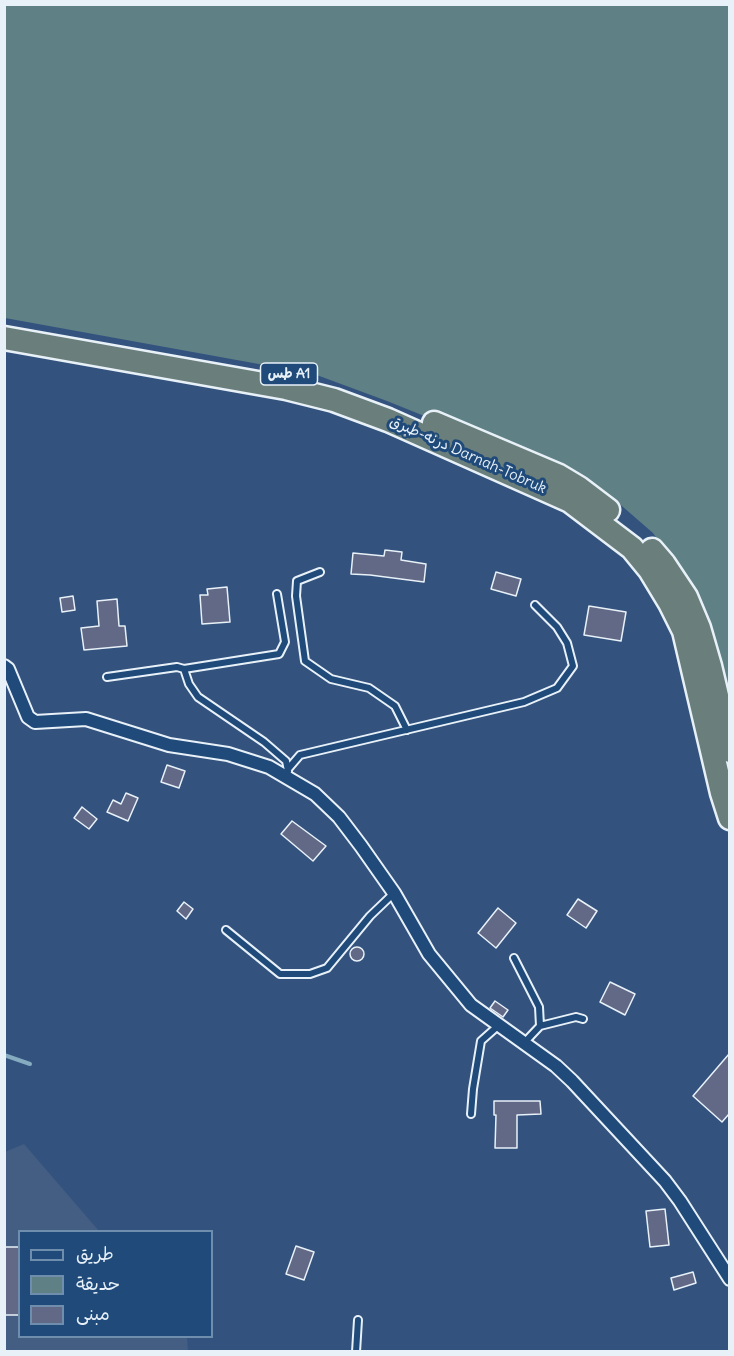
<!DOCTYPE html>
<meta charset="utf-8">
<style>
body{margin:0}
#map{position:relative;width:734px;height:1356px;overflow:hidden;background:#33537e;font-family:Delius,"Playpen Sans Arabic",sans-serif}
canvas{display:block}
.frame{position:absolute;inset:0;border:6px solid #e8f1f8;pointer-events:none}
.legend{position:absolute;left:18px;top:1230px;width:195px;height:108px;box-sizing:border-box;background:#1f4a7a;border:2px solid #6f8dac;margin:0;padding:8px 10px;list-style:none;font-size:18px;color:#e8f1f8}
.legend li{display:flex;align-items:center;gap:12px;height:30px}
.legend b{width:30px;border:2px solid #6f8dac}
</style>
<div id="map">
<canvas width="734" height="1356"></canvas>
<div class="frame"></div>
<ul class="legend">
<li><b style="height:8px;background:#1f4a7a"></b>طريق</li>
<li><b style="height:16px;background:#5f8084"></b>حديقة</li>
<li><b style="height:16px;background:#626987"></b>مبنى</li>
</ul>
</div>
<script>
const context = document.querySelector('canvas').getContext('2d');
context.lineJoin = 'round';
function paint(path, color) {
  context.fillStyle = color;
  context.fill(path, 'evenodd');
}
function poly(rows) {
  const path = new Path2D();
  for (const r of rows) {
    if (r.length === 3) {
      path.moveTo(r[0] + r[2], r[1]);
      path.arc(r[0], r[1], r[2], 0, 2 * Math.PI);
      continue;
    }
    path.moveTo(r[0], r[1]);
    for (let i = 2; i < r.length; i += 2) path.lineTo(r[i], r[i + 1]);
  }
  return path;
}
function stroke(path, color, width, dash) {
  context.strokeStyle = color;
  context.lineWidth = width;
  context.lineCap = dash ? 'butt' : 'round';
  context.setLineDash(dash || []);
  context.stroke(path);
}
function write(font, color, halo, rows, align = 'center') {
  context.font = font + ' Delius,"Playpen Sans Arabic",sans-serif';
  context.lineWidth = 6;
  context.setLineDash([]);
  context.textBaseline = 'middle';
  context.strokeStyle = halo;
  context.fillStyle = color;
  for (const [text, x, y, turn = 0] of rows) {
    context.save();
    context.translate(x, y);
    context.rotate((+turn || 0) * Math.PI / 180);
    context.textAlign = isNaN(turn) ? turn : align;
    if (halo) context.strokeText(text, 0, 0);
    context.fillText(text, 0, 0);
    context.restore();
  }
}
paint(poly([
 [24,1144,99,1231,20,1232,20,1336,187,1337,188,1351,5,1352,5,1152]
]), '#445d83');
paint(poly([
 [4,5,729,5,729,735,685,579,653,533,615,500,576,477,387,401,314,374,5,318]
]), '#5f8084');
stroke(poly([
 [4,1055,30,1064]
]), '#85abc1', 4);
const building = poly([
 [385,550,402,552,401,560,426,564,424,582,370,575,351,574,353,553,384,556,385,550],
 [496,572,521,579,516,596,491,589,496,572],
 [227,587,230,622,202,624,200,595,208,595,207,589,227,587],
 [73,596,75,610,62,612,60,598,73,596],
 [117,599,119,626,125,626,127,646,84,650,81,628,99,626,97,601,117,599],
 [589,606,626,612,621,641,584,635,589,606],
 [167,765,185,771,179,788,161,782,167,765],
 [126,793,138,798,128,821,107,812,113,800,121,804,126,793],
 [82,807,97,819,89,829,74,818,82,807],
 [292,821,326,846,313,861,281,834,292,821],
 [578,899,597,911,586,928,567,915,578,899],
 [184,902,193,909,186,919,177,911,184,902],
 [498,908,516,923,496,948,478,933,498,908],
 [357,954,7],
 [610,982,635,994,625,1015,600,1002,610,982],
 [495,1001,508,1010,503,1017,490,1008,495,1001],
 [729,1054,729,1114,722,1122,693,1096,729,1054],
 [494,1101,540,1101,541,1114,517,1115,517,1148,495,1148,496,1115,494,1115,494,1101],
 [665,1209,669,1245,650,1247,646,1211,665,1209],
 [296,1246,314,1252,304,1280,286,1274,296,1246],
 [4,1247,20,1247,20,1315,4,1315,4,1247],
 [693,1272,696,1283,674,1290,671,1278,693,1272]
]);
paint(building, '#626987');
stroke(building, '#e8f1f8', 1.5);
const lane = poly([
 [320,572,297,581,296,596,305,661,331,679,369,688,395,706,407,730],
 [184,669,279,654,285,642,277,594],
 [107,677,177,667,184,669,189,684,198,697,264,742,286,761,288,771],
 [288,769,300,755,524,702,557,688,573,666,567,643,557,627,535,605],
 [226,930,280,974,310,974,327,968,370,916,394,893],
 [514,958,539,1007,540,1026,524,1043],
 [540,1026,576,1017,583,1019],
 [471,1114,473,1089,481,1041,499,1025],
 [356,1352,358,1320]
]);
const street = poly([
 [4,666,8,669,28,717,35,722,86,719,169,745,228,754,269,767,315,794,339,817,361,846,394,893,429,954,471,1005,556,1066,572,1081,665,1181,680,1201,730,1279]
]);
const highway = poly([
 [4,338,286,388,334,400,388,420,570,501,632,548,650,570,670,603,684,631,722,793,730,818],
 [434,423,559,476,579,488,608,510],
 [652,550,664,564,686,597,699,628,710,666,730,751]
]);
stroke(lane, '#e8f1f8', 10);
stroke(street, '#e8f1f8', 16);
stroke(highway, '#e8f1f8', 27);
stroke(lane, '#1f4a7a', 6);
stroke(street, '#1f4a7a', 12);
stroke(highway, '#6a7f7c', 22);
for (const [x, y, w] of [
 [289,374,57]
]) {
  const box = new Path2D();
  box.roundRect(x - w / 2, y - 11, w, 22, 4.5);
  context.fillStyle = '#1f4a7a';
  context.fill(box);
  stroke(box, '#e8f1f8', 1.5);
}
write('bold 14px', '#e8f1f8', null, [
 ["طس A1",289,374]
]);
write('15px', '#e8f1f8', '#1f4a7a', [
 ["درنه-طبرق Darnah-Tobruk",468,455,24]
]);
</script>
